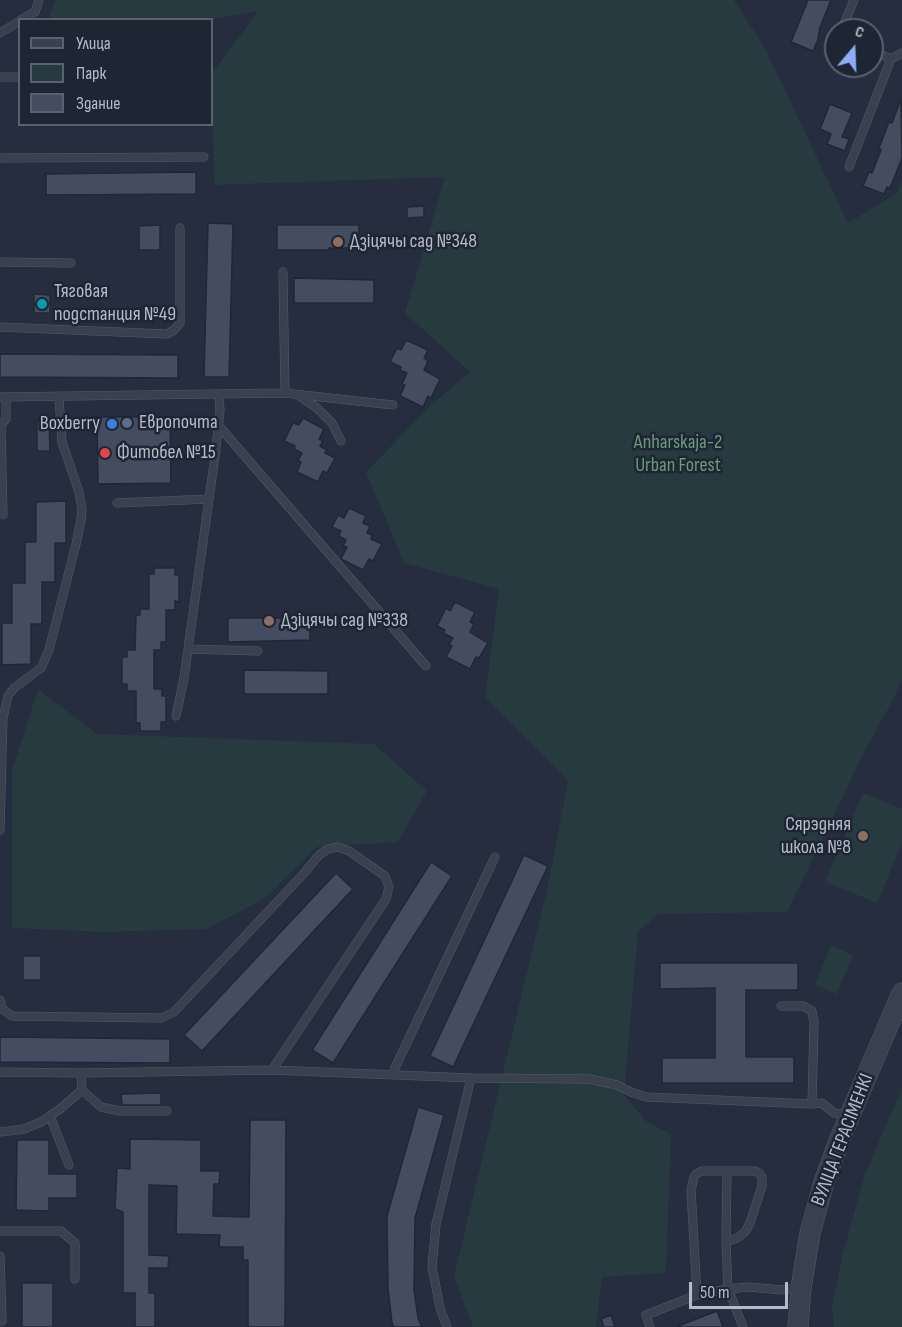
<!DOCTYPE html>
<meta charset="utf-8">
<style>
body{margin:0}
#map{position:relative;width:902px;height:1327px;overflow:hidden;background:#252d3e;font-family:"Sofia Sans Condensed",sans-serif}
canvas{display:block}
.legend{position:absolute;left:18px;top:18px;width:195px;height:108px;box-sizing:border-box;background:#1e2533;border:2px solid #5a616f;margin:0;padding:8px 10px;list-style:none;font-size:18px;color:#b5bbc9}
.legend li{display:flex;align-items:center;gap:12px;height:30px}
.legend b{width:30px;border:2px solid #5a616f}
.north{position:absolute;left:824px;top:18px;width:60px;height:60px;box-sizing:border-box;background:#1e2533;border:2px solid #5a616f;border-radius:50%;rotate:19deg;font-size:16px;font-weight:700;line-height:24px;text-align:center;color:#b5bbc9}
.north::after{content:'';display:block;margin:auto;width:21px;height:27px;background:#8dacf6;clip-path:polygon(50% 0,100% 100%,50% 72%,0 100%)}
.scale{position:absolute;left:689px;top:1282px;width:99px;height:27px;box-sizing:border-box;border:3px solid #b5bbc9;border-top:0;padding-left:8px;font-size:18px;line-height:21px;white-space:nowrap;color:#b5bbc9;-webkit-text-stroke:4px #1e2533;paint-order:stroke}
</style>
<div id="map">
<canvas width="902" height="1327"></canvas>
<ul class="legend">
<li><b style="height:8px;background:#39404e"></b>Улица</li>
<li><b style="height:16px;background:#273a3f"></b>Парк</li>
<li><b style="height:16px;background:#444d60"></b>Здание</li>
</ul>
<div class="north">С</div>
<div class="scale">50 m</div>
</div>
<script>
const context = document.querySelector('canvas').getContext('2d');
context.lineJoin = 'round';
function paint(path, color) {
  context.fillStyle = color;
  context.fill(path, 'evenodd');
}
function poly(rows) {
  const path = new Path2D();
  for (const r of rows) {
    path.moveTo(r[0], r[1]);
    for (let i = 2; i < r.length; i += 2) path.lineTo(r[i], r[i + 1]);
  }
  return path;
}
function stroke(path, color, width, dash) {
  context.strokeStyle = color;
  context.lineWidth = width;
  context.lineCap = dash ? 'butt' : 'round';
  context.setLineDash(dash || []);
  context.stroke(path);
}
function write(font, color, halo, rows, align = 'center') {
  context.font = font + ' "Sofia Sans Condensed",sans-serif';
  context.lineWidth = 5;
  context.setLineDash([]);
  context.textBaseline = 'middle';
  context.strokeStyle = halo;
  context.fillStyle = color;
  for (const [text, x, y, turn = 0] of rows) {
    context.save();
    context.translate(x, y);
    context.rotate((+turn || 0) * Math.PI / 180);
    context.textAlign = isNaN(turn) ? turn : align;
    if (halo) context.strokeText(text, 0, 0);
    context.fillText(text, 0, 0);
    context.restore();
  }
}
paint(poly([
 [55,0,734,0,765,48,848,223,897,193,902,181,902,679,895,696,865,751,787,912,658,914,638,932,624,1095,646,1121,671,1134,666,1273,602,1277,596,1327,473,1327,454,1276,548,885,568,781,485,697,499,589,404,563,366,472,432,404,470,372,405,313,445,177,214,185,212,73,258,11,208,20,49,20],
 [38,689,97,734,374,744,427,791,398,842,317,847,264,899,206,929,103,932,12,928,12,771],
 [863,793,902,809,902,843,877,903,825,882],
 [831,945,853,955,837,994,815,985],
 [902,1088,902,1327,834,1327,832,1306,843,1253,865,1174]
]), '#273a3f');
const building = poly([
 [808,0,831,0,819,30,820,30,818,37,819,37,813,51,791,42,808,0],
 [901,99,902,158,890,188,887,187,884,194,863,186,869,172,872,173,881,150,879,148,889,122,892,123,901,99],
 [830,104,852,113,842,137,849,139,845,151,827,144,831,134,820,129,830,104],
 [196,172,196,194,46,195,46,174,196,172],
 [424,206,424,217,407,218,407,207,424,206],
 [208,223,233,224,229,377,204,377,208,223],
 [160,225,160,250,139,250,139,226,160,225],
 [277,225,359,225,359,248,329,248,329,250,277,250,277,225],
 [294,278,374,280,374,303,294,303,294,278],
 [34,294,50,295,50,313,34,313,34,294],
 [406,340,428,350,424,358,428,361,424,370,440,379,431,398,428,396,423,407,400,396,405,385,402,384,407,373,400,370,401,367,390,362,397,348,401,350,406,340],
 [0,354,178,355,178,378,0,377,0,354],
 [97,417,170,417,171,483,98,484,97,417],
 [303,418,324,429,319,439,323,441,320,446,327,450,325,453,335,458,327,473,323,471,318,482,297,472,301,462,298,461,302,453,294,449,295,446,284,441,293,423,299,425,303,418],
 [37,421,49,421,50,451,37,451,37,421],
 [66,501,66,543,55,543,55,582,42,582,42,624,31,624,31,664,2,665,2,623,12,623,12,583,25,583,25,542,36,542,36,502,66,501],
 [349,508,366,516,363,523,370,526,367,533,372,535,371,539,382,544,373,561,369,559,363,570,341,559,347,547,343,546,346,540,339,536,341,531,332,527,338,515,344,518,349,508],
 [154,568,175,568,175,575,179,575,179,602,175,601,175,610,166,610,166,642,161,642,161,650,154,650,154,689,162,689,162,696,166,696,166,722,161,722,161,731,140,731,140,723,136,723,136,691,127,691,127,684,122,684,122,657,127,657,127,650,135,650,136,615,140,615,140,609,149,609,149,574,154,574,154,568],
 [455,602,475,612,470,622,474,624,470,632,488,643,479,658,476,657,470,669,446,657,452,646,449,644,453,638,443,633,445,630,437,626,446,608,450,611,455,602],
 [228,618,310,618,310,640,228,642,228,618],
 [244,670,328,671,328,694,244,694,244,670],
 [524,855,548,866,453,1067,430,1056,524,855],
 [431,862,452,876,333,1063,312,1050,431,862],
 [336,873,353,889,202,1051,184,1035,336,873],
 [23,956,41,956,41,980,23,980,23,956],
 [660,963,798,963,798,990,746,990,746,1057,794,1057,794,1083,662,1083,662,1058,715,1058,715,988,660,989,660,963],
 [0,1037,170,1039,170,1063,0,1062,0,1037],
 [161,1093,161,1105,122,1105,121,1094,161,1093],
 [418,1107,444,1115,415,1218,414,1290,418,1318,422,1327,394,1327,392,1323,388,1288,387,1216,418,1107],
 [250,1120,286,1120,285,1327,248,1327,248,1260,243,1260,243,1247,219,1247,220,1235,176,1234,177,1186,149,1185,149,1255,169,1256,168,1268,149,1268,149,1293,155,1293,155,1327,135,1327,135,1293,123,1293,123,1212,115,1209,117,1168,130,1169,130,1139,201,1140,201,1171,220,1171,219,1184,214,1184,213,1216,249,1217,250,1120],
 [17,1140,49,1140,49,1174,77,1174,77,1198,49,1198,49,1211,16,1210,17,1140],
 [22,1283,53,1283,53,1327,22,1327,22,1283],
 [717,1311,723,1327,678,1327,678,1326,717,1311],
 [611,1315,615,1327,604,1327,601,1319,611,1315]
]);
paint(building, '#444d60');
stroke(building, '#202735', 1.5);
const service = poly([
 [21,20,35,12,39,0],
 [845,30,844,24,854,0],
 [0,33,20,21],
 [872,51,891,59],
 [0,77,20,77],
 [0,158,204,157],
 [849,167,891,59,902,53],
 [0,262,71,263],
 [283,272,285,393],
 [0,327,167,334,174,330,180,323,180,228],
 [298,395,317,408,332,423,341,441],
 [0,397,285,393,393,405],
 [0,425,6,419,6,397],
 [1,425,3,515],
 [218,425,426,666],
 [117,503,209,499],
 [188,649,258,651],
 [176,716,184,678,215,456,220,411,219,394],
 [0,830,3,718,8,696,14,688,41,668,49,650,76,544,81,520,82,509,79,492,62,442,59,397],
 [0,1000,2,1009,12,1016,161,1018,174,1012,306,871,319,855,328,849,338,847,349,851,385,876,389,887,386,899,272,1070],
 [781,1006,803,1006,812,1011,814,1023,812,1104],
 [0,1072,81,1073,272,1070,471,1078,589,1079,617,1085,631,1092,646,1097,812,1104,822,1103,834,1113,849,1115],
 [392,1074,495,857],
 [82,1090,101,1107,120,1111,167,1111],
 [50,1116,69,1165],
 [0,1132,24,1129,41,1122,60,1109,82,1090,81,1073],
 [727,1171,726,1242,728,1289,743,1327],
 [0,1231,61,1231,75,1243,75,1279],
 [0,1256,2,1321,0,1321],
 [697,1295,691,1190,694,1177,696,1174,702,1171,755,1171,759,1173,762,1177,762,1186,750,1223,745,1232,737,1238,726,1242],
 [447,1327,440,1308,432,1267,436,1224,471,1078],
 [650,1327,646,1315,697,1295,728,1289,748,1287,782,1290,799,1288]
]);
const tertiary = poly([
 [798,1327,801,1288,810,1233,824,1182,841,1136,902,993]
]);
stroke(service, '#545b69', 9);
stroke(tertiary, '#545b69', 21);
stroke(service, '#39404e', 8);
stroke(tertiary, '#39404e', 20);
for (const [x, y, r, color] of [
 [338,242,6,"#8d6e63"],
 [42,304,6,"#0f9aa8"],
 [127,423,6,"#5c6f8a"],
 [112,424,6,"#3f7fe0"],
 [105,453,6,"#e0444e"],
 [269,621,6,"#8d6e63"],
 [863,836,6,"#8d6e63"]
]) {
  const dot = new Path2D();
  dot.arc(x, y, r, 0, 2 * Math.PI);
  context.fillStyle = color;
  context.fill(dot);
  stroke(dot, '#1e2533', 2);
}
write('20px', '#b5bbc9', '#1e2533', [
 ["Дзіцячы сад №348",350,242],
 ["Тяговая",54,292],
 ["подстанция №49",54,315],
 ["Европочта",139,423],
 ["Boxberry",100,424,"right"],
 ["Фитобел №15",117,453],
 ["Дзіцячы сад №338",281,621],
 ["Сярэдняя",851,825,"right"],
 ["школа №8",851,848,"right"]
], 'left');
write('20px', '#6c9a7b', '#1e2533', [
 ["Anharskaja-2",678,443],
 ["Urban Forest",678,466]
]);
write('20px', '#b5bbc9', '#1e2533', [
 ["ВУЛІЦА ГЕРАСІМЕНКІ",843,1140,-69]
]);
</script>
